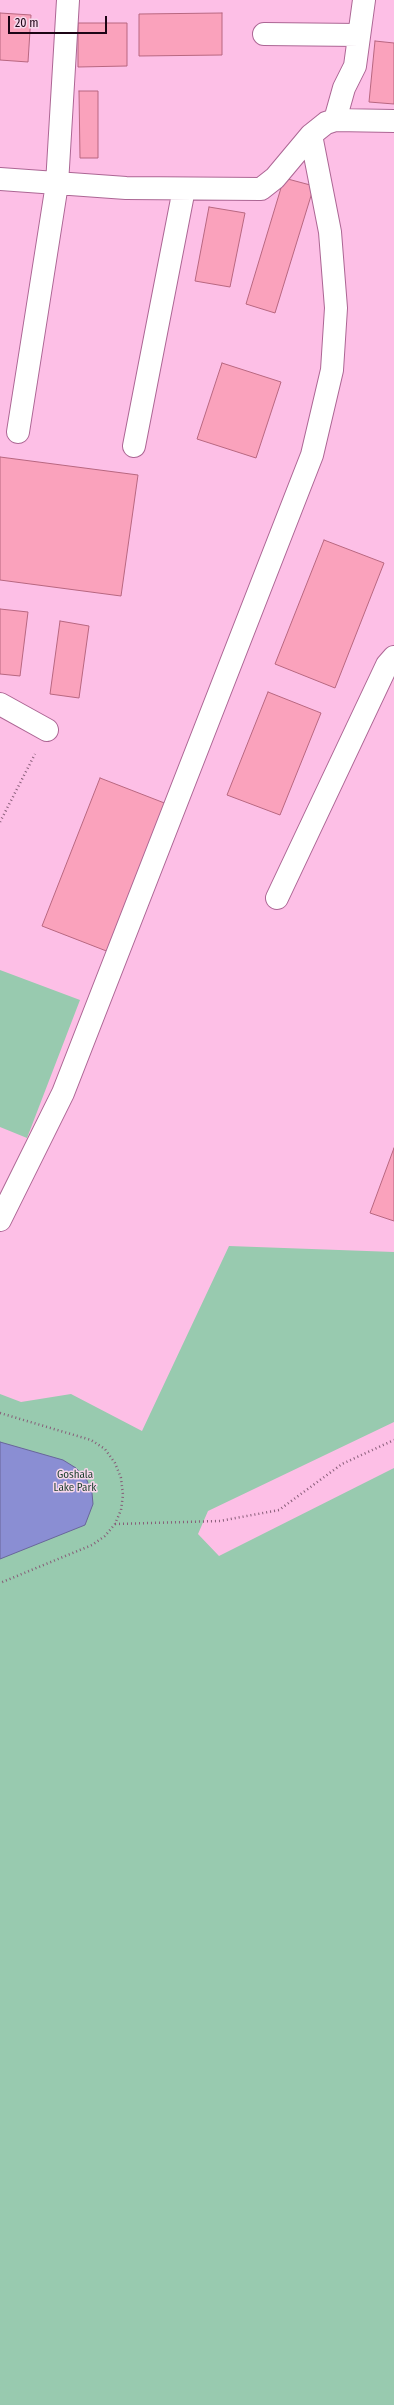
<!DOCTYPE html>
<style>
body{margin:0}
#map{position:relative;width:394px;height:2405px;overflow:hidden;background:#fdbfe6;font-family:"Fira Sans Condensed",sans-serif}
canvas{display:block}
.scale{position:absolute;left:8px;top:16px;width:99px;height:18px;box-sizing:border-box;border:2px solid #1c0415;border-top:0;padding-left:5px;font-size:12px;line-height:14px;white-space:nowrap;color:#1c0415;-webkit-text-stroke:3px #f7d7eb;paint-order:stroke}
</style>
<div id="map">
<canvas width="394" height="2405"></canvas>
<div class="scale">20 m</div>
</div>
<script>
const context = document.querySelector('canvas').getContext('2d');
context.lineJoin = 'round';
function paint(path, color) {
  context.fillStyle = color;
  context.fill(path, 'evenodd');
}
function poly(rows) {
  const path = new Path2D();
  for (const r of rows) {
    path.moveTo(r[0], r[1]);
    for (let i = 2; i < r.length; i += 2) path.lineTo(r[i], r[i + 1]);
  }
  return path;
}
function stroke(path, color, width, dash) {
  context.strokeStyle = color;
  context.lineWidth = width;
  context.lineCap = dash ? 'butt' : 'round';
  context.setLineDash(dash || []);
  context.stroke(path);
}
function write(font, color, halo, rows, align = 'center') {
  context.font = font + ' "Fira Sans Condensed",sans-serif';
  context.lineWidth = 3;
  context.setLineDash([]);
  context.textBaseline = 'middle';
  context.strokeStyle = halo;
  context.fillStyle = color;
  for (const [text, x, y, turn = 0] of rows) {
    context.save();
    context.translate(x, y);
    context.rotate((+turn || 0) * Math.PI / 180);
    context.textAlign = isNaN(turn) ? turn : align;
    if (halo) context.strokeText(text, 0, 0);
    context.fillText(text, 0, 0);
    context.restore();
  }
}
paint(poly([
 [0,970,80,1000,27,1138,0,1127],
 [229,1246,394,1252,394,1422,208,1511,198,1534,219,1556,394,1468,394,2405,0,2405,0,1394,21,1402,71,1394,142,1431]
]), '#98caaf');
const water = poly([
 [0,1442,63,1460,76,1468,86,1478,92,1493,93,1504,85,1525,0,1559,0,1442]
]);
paint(water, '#8a8ed3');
stroke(water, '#69659a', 1);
const building = poly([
 [0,13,31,15,28,62,0,60,0,13],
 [222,13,222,55,139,56,139,14,222,13],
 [78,23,127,23,127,66,78,67,78,23],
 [375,41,394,43,394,104,369,102,375,41],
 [79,91,98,91,98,158,80,158,79,91],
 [284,178,314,186,275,313,246,304,284,178],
 [209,207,245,213,230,287,195,281,209,207],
 [222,363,281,382,256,458,197,439,222,363],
 [0,457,138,475,121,596,0,580,0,457],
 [324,540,384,563,335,688,275,664,324,540],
 [0,609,28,612,20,676,0,674,0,609],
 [60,621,89,626,79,698,50,694,60,621],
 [268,692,321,713,280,815,227,795,268,692],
 [100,778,167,804,109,952,42,926,100,778],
 [394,1148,394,1221,370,1213,394,1148]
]);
paint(building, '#faa2bc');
stroke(building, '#b86780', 1);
const minor = poly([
 [264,34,359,35],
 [335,120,394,121],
 [0,179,126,188,261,189,275,178,311,135,326,123,335,120,344,88,355,66,364,0],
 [18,432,57,184,68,0],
 [134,446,184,189],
 [0,704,47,730],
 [277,898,387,665,394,657],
 [0,1220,63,1093,312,455,332,370,336,308,330,232,311,135]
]);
stroke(minor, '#ac6694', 24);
stroke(poly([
 [0,822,35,754],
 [0,1413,91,1440,105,1449,115,1463,121,1478,123,1495,121,1510,115,1524,105,1536,92,1545,0,1583],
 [115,1524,220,1521,279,1510,342,1464,394,1440]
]), '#875d78', 2.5, [1, 3]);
stroke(minor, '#fff', 22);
write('11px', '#1a3f2d', '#f7d7eb', [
 ["Goshala",75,1475],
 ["Lake Park",75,1488]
]);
</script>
